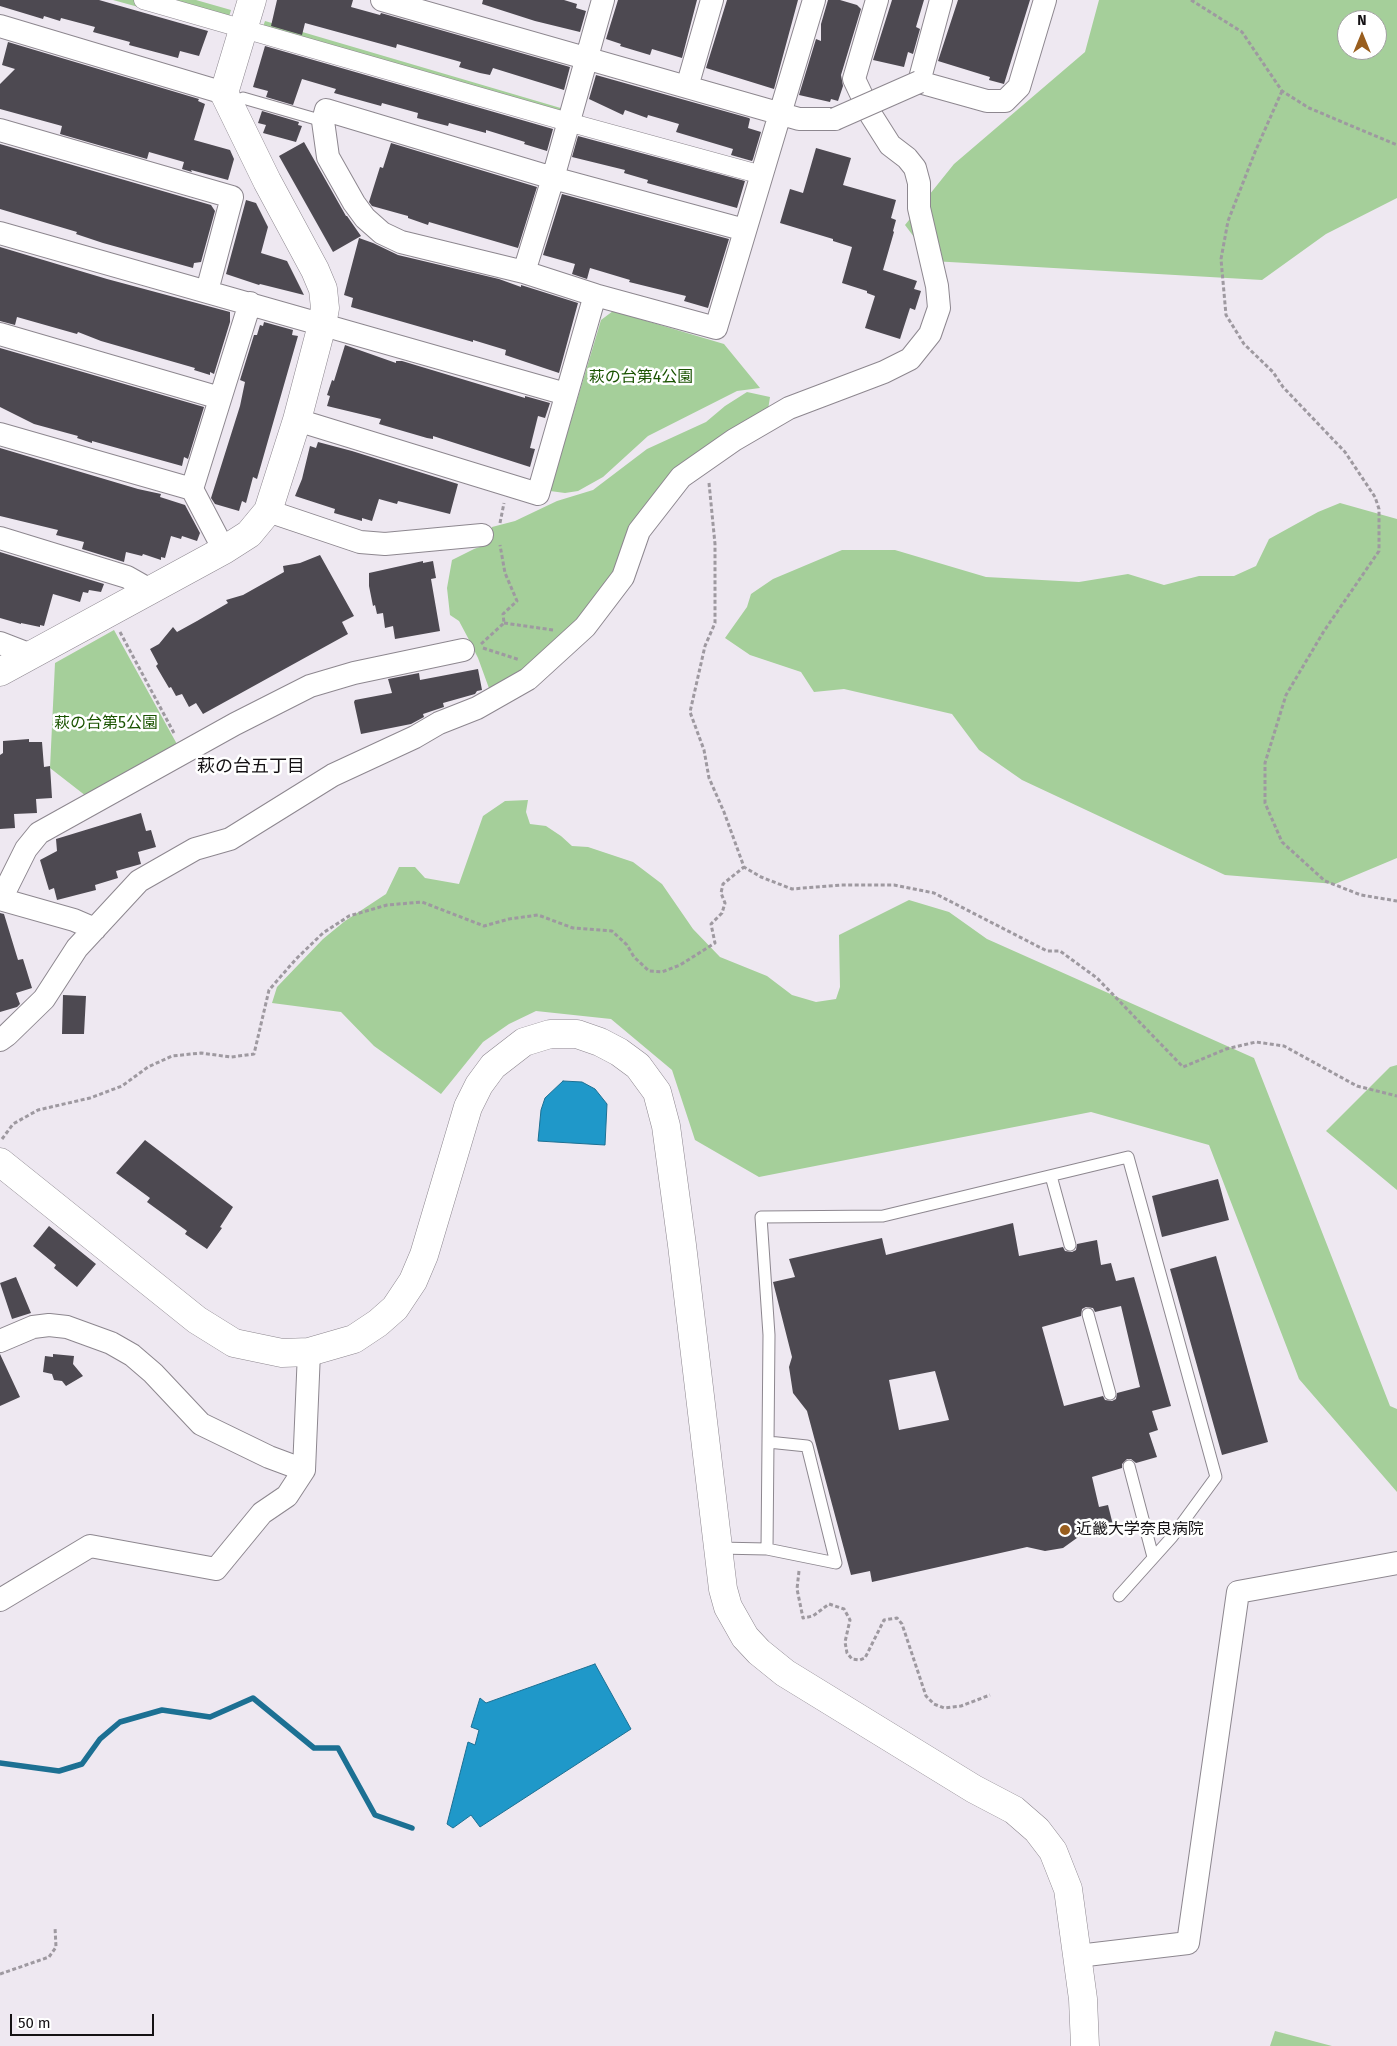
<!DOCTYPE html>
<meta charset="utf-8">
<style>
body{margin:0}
#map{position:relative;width:1397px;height:2046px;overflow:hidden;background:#eee8f1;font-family:"Fira Sans",sans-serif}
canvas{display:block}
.north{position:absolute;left:1337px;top:10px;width:50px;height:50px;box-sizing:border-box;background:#fff;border:1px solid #a1a0a1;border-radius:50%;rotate:0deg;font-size:14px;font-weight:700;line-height:20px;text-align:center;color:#141114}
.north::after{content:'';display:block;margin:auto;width:18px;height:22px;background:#995e1e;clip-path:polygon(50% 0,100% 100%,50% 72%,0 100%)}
.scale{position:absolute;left:10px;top:2014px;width:144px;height:22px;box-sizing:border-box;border:2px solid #141114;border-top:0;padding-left:6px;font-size:15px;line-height:18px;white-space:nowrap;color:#141114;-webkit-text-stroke:4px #fff;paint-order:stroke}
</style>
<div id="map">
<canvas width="1397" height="2046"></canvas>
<div class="north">N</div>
<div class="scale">50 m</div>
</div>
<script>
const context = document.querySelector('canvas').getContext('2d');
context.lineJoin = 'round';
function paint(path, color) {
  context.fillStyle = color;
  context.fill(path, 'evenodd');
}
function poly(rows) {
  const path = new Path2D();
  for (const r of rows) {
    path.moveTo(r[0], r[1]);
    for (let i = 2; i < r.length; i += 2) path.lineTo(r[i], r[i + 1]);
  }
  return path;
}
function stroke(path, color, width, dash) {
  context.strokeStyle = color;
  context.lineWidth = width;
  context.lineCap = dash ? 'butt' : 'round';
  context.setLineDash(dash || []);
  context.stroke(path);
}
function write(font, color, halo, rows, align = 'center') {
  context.font = font + ' "Fira Sans","Noto Sans JP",sans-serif';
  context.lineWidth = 5;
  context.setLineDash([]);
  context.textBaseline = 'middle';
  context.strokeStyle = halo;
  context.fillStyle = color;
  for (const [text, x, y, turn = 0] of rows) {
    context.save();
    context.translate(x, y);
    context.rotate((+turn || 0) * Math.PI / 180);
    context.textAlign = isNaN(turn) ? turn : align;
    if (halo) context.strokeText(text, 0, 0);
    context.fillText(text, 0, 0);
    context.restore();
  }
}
paint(poly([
 [113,0,196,0,231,10,225,31],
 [1099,0,1397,0,1397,198,1326,234,1262,280,932,261,905,225,954,164,1085,52],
 [1347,20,1377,20,1377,50,1347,50],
 [265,21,564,109,560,126,259,38],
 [613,311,724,344,760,388,737,391,648,436,603,477,578,491,565,493,550,491,601,320],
 [747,392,770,397,768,410,633,529,612,574,585,615,524,674,490,691,478,658,467,636,459,621,450,615,447,588,452,560,474,549,488,544,492,527,515,521,557,501,593,490,647,449,706,422,725,406],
 [1340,503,1397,519,1397,858,1335,884,1225,875,1022,780,979,750,952,714,844,689,814,692,801,672,750,655,725,638,747,607,751,594,773,579,842,550,895,550,986,577,1079,582,1128,574,1164,585,1199,576,1234,576,1256,566,1269,539,1318,512],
 [114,630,178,746,86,796,50,768,55,663],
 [528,800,526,812,530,824,546,826,561,836,572,846,588,847,633,862,662,884,693,929,720,957,767,976,792,995,816,1002,836,999,840,987,839,935,909,900,949,912,987,939,1254,1058,1390,1406,1397,1409,1397,1492,1299,1379,1209,1145,1091,1112,759,1177,695,1140,672,1070,611,1019,536,1011,509,1024,483,1042,441,1094,374,1046,341,1012,272,1003,277,987,323,939,345,921,386,894,399,867,415,867,425,878,459,884,483,816,505,801],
 [1397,1065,1397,1190,1326,1131,1390,1067],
 [1275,2031,1332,2046,1270,2046]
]), '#a5cf9a');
const water = poly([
 [563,1081,582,1082,595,1089,607,1104,605,1145,538,1141,541,1110,545,1098,563,1081],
 [595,1664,631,1729,480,1827,471,1815,453,1828,447,1824,468,1742,475,1745,479,1730,471,1727,480,1698,486,1703,595,1664]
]);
paint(water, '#1f98c9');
stroke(water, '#1c7093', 1);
stroke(poly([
 [0,1763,59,1771,82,1764,100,1739,120,1722,162,1710,210,1717,253,1698,314,1748,338,1748,375,1815,412,1828]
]), '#1c7093', 5.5);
paint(poly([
 [0,0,99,0,208,31,199,56,180,51,178,58,129,45,130,42,93,32,95,27,61,18,60,21,44,16,43,19,0,6],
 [277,0,353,0,351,7,380,15,381,13,570,67,564,90,493,68,490,75,480,73,459,67,461,62,397,44,396,48,305,23,302,35,271,26],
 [483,0,564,0,577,4,576,8,586,11,580,32,535,21,482,4],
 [618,0,697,0,682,58,652,49,650,55,620,46,621,44,606,39],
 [727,0,798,0,774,89,706,68],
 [828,0,840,0,857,5,861,9,841,75,843,86,838,101,831,99,830,102,799,95,816,39,821,41,821,24],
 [892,0,924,0,916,27,920,29,913,54,908,52,904,67,873,60],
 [958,0,1030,0,1004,84,989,80,990,77,938,61],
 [8,42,199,99,198,101,205,104,194,140,230,150,234,159,228,180,191,170,192,172,182,169,184,162,149,152,147,159,60,134,62,126,0,109,0,84,15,69,2,65],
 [265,46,553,129,547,151,524,144,525,142,486,130,486,133,449,123,448,126,417,118,418,113,382,103,381,106,334,93,336,89,302,79,293,105,266,97,268,91,253,87],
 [596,75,749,118,750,119,748,128,761,132,753,159,752,161,731,155,733,149,676,132,679,124,648,115,647,118,625,110,623,115,589,99],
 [262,111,299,122,298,125,302,126,296,142,263,133,266,125,258,123],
 [578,136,745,181,737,208,647,183,648,180,624,173,625,170,572,157],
 [304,142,346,216,347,216,361,236,333,252,279,156],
 [391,143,537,187,518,248,429,222,428,225,408,218,408,216,372,206,369,202,380,167,383,168],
 [0,144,211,205,215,211,201,262,194,263,193,268,103,243,76,234,77,232,0,209],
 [816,148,851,158,843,185,896,200,891,218,896,220,893,231,894,232,883,270,917,281,914,289,921,291,915,310,910,308,900,339,865,328,875,296,867,293,867,291,842,283,852,247,833,241,833,239,780,223,790,189,803,193],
 [562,194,729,239,708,308,684,301,686,296,629,282,630,280,590,268,587,279,572,274,575,264,543,255],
 [246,200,256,203,268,227,261,253,287,261,304,295,260,284,259,285,226,274],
 [359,238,373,243,398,255,499,279,521,287,521,285,578,303,559,373,505,355,506,350,473,340,473,342,351,307,353,298,344,295],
 [0,247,107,279,230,312,230,322,214,374,210,372,210,375,194,370,195,368,101,341,78,332,77,334,17,317,15,325,0,321],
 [264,322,293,330,292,335,298,336,257,479,253,477,246,503,242,501,239,511,215,504,211,498,240,406,245,382,240,380,254,335,257,335,260,325,263,326],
 [345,345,396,363,396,361,402,361,525,398,525,396,550,403,545,418,538,416,530,448,535,449,530,467,433,436,433,439,427,438,379,424,381,419,327,406,330,396,327,395,332,380,334,381],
 [0,348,204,407,188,459,184,457,182,466,92,441,92,443,77,438,78,436,34,424,0,407],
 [318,442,352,451,458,484,450,514,398,501,397,504,379,499,372,521,362,518,362,521,334,513,335,509,295,496,302,479,310,446,316,448],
 [0,448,138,489,161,494,160,497,185,505,200,533,197,541,182,536,181,539,171,536,165,558,161,557,161,560,143,554,142,556,126,552,124,562,82,549,84,542,56,535,58,530,0,516],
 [0,552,104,584,101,592,89,590,88,593,83,592,80,602,53,594,44,626,40,625,40,627,21,623,21,624,0,618],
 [320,555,354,616,342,622,348,634,203,714,196,703,189,707,182,694,176,696,171,687,169,688,156,666,158,664,150,649,159,644,173,627,177,632,197,621,228,603,226,600,243,595,284,572,283,566,300,563],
 [423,561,423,563,433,561,436,578,431,579,440,631,395,639,393,626,385,628,383,613,377,614,375,605,373,606,369,586,369,573],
 [478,669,482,690,477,691,475,694,443,703,444,707,423,714,424,717,411,724,361,734,354,702,355,700,392,693,388,679,419,673,420,680],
 [29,739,29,742,42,742,44,767,50,766,52,798,36,799,37,813,14,814,15,828,0,829,0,755,3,753,3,741],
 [141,813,146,831,151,830,156,847,138,852,141,864,116,871,118,878,95,885,96,890,57,900,54,888,49,890,40,860,57,851,56,839],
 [0,913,4,914,18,960,23,959,32,988,16,993,20,1004,17,1007,0,1012],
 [63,995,86,996,84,1034,62,1034],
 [145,1140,233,1207,220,1227,222,1228,207,1249,185,1234,187,1231,147,1202,150,1198,116,1173],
 [1218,1179,1229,1220,1162,1237,1152,1196],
 [1013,1223,1019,1256,1063,1247,1065,1251,1072,1252,1076,1250,1077,1244,1097,1240,1101,1265,1111,1263,1116,1281,1134,1277,1171,1406,1152,1411,1158,1430,1149,1433,1157,1457,1136,1463,1131,1459,1127,1459,1122,1464,1122,1468,1092,1477,1099,1507,1108,1505,1113,1525,1088,1530,1063,1548,1045,1551,1027,1547,872,1582,870,1571,851,1575,807,1411,793,1393,789,1367,792,1357,773,1282,795,1277,789,1259,882,1238,886,1255],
 [1121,1306,1140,1387,1117,1393,1116,1399,1112,1401,1105,1400,1103,1396,1064,1406,1042,1327,1081,1316,1082,1309,1086,1307,1093,1308,1095,1312],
 [935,1371,949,1420,899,1430,889,1380],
 [49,1226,96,1264,77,1287,54,1268,56,1265,33,1246],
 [1216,1256,1268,1442,1222,1455,1170,1269],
 [16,1277,31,1313,12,1319,0,1283],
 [0,1354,20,1397,0,1406],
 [53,1354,74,1356,73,1364,83,1376,66,1386,62,1381,54,1380,52,1374,43,1372,45,1356,53,1357]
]), '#4d4951');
const service = poly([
 [243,98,323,121],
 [1051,1176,1070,1245],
 [1088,1314,1110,1394],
 [1129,1466,1153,1557],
 [718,1548,767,1549,769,1335,761,1217,883,1216,1128,1157,1216,1477,1172,1537,1119,1596],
 [767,1549,836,1563,807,1446,768,1442]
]);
const pedestrian = poly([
 [143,0,568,122,762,175]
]);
const minor = poly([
 [382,0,799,119,835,119],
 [941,0,919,82,987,101,1005,101,1019,87,1045,0],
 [0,26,224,93],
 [687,87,712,0],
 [0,130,232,197,207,291],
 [0,233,566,394],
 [524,272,553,178,603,0],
 [595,295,524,272,401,242,382,233,365,218,354,203,328,157,323,121,326,110,553,178,745,230],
 [0,334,220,398],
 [297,420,538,494,595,295,716,328,814,0],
 [0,434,192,489],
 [268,511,360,542,385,544,482,535],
 [0,538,127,577,150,590],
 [224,550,192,489,250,303],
 [0,643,31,655],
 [0,899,74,920,95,929],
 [1,899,26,849,39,833,235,724,310,686,354,673,463,650],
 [0,1040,7,1035,44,999,77,948,139,881,195,849,230,839,333,775,415,737,439,723,477,708,528,679,585,627,623,577,639,531,681,477,734,440,789,408,884,372,910,359,930,334,939,308,937,286,919,208,919,183,915,168,907,158,890,145,871,115,854,79,877,0],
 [0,1341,33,1327,49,1325,67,1327,111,1343,132,1355,153,1373,201,1424,269,1457,304,1470],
 [0,1600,90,1546,216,1569,262,1513,287,1496,304,1470,309,1352],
 [1078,1956,1188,1943,1238,1592,1397,1563]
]);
const tertiary = poly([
 [0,672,224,550,249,534,268,511,297,420,322,325,325,308,323,289,315,270,267,181,224,93,252,0],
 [0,1162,197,1320,234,1343,282,1353,309,1352,354,1339,378,1323,395,1308,413,1281,424,1255,468,1107,479,1085,493,1066,524,1042,550,1034,577,1034,600,1042,619,1052,638,1066,657,1092,666,1126,682,1245,723,1589,728,1607,745,1637,759,1652,785,1673,974,1789,1014,1810,1037,1830,1053,1851,1068,1889,1083,1999,1085,2046]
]);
stroke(service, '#8d878f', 13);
stroke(pedestrian, '#8d878f', 19);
stroke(minor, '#8d878f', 24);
stroke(tertiary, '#8d878f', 29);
stroke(poly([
 [1191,0,1242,32,1282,91,1309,108,1397,145],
 [1282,91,1255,152,1228,221,1221,259,1226,315,1244,344,1273,372,1283,387,1345,452,1375,497,1379,509,1379,551,1324,631,1286,695,1265,763,1265,803,1282,842,1325,881,1361,895,1397,901],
 [709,483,715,544,715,623,705,646,690,712,704,750,709,778,724,812,744,867,761,877,792,889,841,885,894,885,934,893,1047,951,1060,951,1097,978,1183,1067,1226,1049,1256,1042,1284,1046,1357,1086,1397,1096],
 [500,523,504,503],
 [504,623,553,630],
 [120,632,175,735],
 [481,644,504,623,503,614,517,601,505,573,500,545],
 [483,648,520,660],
 [2,1139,13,1124,38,1110,90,1098,122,1086,148,1067,172,1056,201,1053,231,1057,254,1054,269,990,296,959,323,933,349,916,387,905,422,902,484,926,509,919,538,915,573,928,612,931,627,945,634,957,649,971,662,972,680,965,715,943,711,924,722,913,725,903,721,893,723,884,744,867],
 [799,1571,797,1589,803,1618,813,1616,829,1604,844,1609,850,1620,845,1642,847,1653,852,1659,860,1660,865,1658,884,1620,897,1618,902,1624,926,1696,934,1704,944,1708,961,1706,990,1695],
 [0,1974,49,1957,56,1947,55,1927]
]), '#9e99a0', 3, [4, 2.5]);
stroke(service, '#fff', 11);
stroke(pedestrian, '#fff', 18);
stroke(minor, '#fff', 22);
stroke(tertiary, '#fff', 28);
const minorBridge = poly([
 [835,119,919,82]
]);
stroke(minorBridge, '#8d878f', 24, []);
stroke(minorBridge, '#fff', 22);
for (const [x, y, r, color] of [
 [1065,1530,6,"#995e1e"]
]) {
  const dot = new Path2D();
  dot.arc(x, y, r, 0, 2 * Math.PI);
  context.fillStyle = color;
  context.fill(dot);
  stroke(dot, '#fff', 2);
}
write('16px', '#1a5301', '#fff', [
 ["萩の台第4公園",641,378],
 ["萩の台第5公園",106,724]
]);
write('16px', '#141114', '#fff', [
 ["近畿大学奈良病院",1076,1530]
], 'left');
write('18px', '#141114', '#fff', [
 ["萩の台五丁目",251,767]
]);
</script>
